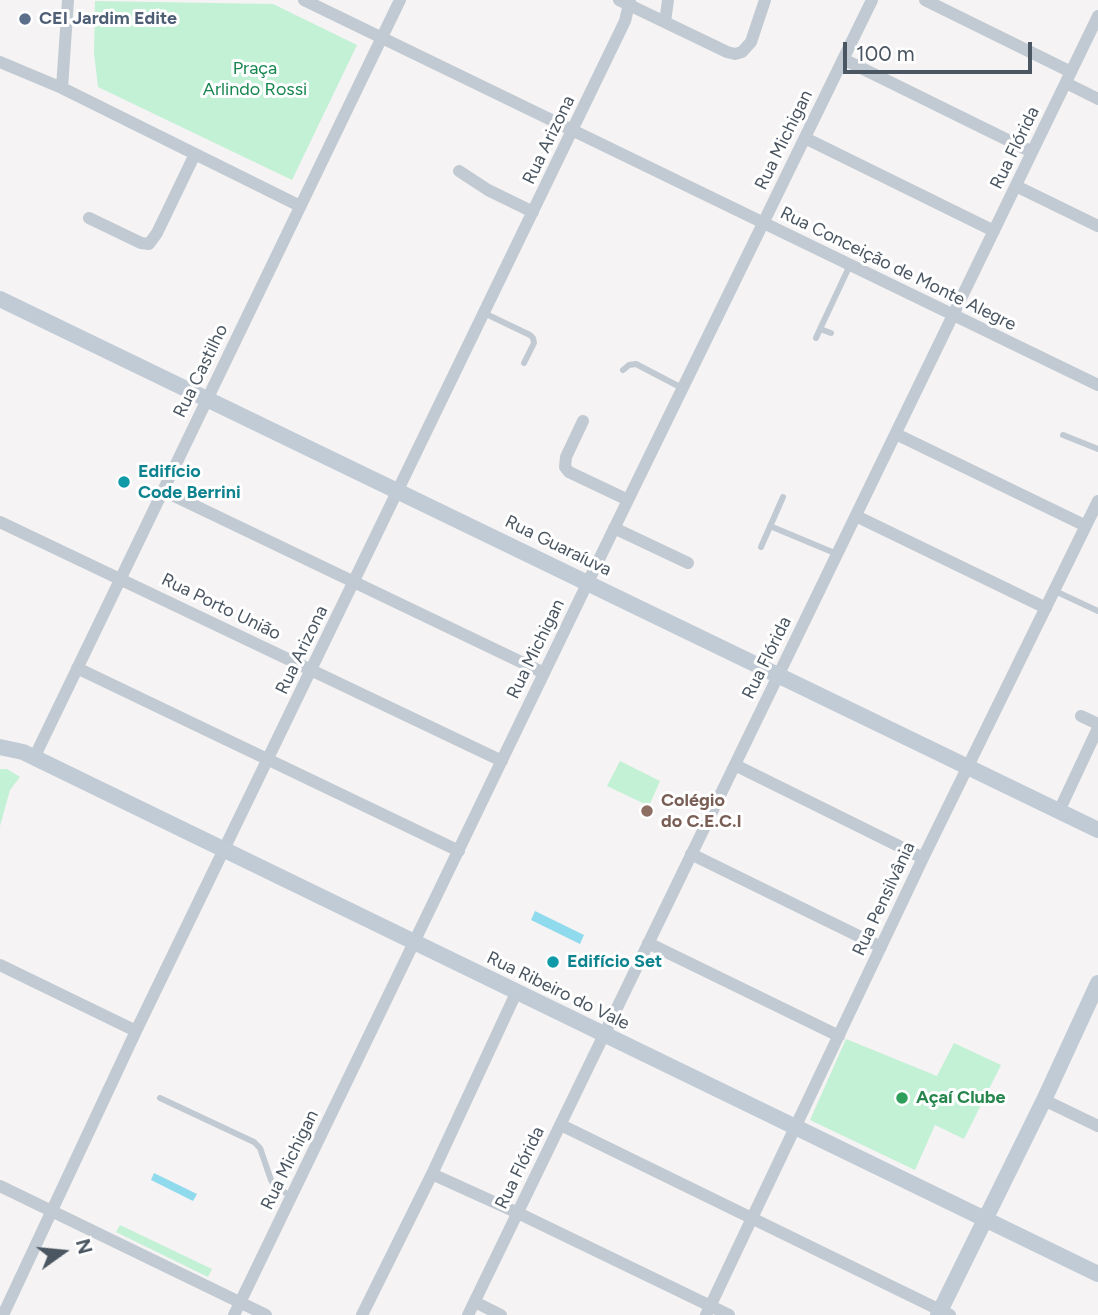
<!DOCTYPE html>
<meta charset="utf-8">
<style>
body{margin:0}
#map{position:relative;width:1098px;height:1315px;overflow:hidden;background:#f5f3f3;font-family:Figtree,sans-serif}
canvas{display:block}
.north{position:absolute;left:28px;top:1217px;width:70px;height:70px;-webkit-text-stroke:5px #fff;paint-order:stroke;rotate:75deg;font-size:19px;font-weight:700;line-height:28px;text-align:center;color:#4a5661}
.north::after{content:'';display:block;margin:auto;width:24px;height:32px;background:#4a5661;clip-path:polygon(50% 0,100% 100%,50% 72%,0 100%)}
.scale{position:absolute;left:843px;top:42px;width:189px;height:32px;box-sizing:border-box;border:4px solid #4a5661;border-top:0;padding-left:9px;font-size:21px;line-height:24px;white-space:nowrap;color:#4a5661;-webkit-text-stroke:5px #fff;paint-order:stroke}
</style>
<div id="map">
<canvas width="1098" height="1315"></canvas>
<div class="north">N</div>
<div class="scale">100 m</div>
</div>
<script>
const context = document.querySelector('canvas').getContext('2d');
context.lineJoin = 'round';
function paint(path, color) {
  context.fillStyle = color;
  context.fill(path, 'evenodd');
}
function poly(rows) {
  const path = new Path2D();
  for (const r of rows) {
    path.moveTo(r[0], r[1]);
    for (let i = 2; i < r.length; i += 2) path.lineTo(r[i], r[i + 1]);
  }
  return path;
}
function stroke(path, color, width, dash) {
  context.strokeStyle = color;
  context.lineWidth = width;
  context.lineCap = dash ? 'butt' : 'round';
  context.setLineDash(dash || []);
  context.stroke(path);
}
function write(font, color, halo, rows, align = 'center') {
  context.font = font + ' Figtree,sans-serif';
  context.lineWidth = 6;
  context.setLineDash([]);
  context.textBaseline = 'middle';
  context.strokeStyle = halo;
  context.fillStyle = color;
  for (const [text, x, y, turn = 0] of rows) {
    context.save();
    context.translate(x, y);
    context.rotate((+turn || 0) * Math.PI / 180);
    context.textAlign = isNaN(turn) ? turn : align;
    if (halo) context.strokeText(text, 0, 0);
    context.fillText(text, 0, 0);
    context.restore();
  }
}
paint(poly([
 [95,1,273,4,357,45,292,180,98,87,94,53],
 [620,761,660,781,649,806,607,786],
 [0,769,7,769,20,777,10,790,0,826],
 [846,1039,937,1076,954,1043,1001,1065,964,1139,935,1125,915,1170,810,1120],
 [120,1225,212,1269,208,1277,116,1232]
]), '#c3f1d5');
paint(poly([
 [535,911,584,935,580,944,531,920],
 [154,1173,197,1194,193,1201,151,1180]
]), '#90daee');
stroke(poly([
 [484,313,530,335,533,338,534,343,524,363],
 [831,333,820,329,850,265],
 [816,338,820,329],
 [623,370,629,365,636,364,682,388],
 [1063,435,1098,449],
 [770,526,837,554],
 [761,547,783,497],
 [1055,591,1098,611],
 [160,1098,254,1142,260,1148,271,1180,275,1186,292,1197]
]), '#c1cad2', 6);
stroke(poly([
 [304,0,1098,385],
 [619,0,727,52,735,54,742,52,751,42,765,0],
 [925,0,1071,72],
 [665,22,668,0],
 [843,59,1032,152],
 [0,62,62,88,300,206],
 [1066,83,1098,99],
 [62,88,68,0],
 [805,138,994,231],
 [459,171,488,190,533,212],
 [1016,186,1098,226],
 [89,218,141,243,149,244,157,233,195,154],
 [583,421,566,457,565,467,569,472,628,500],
 [896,434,1086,526],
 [164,491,544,673],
 [856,516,1046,608],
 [0,522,502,761],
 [614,528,688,563],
 [77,668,459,851],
 [1081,716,1098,724],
 [34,758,400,0],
 [735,765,923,858],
 [1059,811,1098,728],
 [691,854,881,947],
 [648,943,839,1036],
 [0,965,136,1031],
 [1044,1100,1098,1126],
 [561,1125,950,1315],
 [432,1174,518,1213,729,1315],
 [0,1186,266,1315],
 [475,1302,501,1315],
 [3,1315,136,1031,625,21,630,0],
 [234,1315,588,582,872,0],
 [362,1315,432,1174,517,991],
 [468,1315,1098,16],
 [706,1315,923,858,1098,501]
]), '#c1cad2', 12);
stroke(poly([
 [0,299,1098,830],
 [0,747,23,752,1098,1274],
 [938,1315,1044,1100,1098,983]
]), '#c1cbd6', 16);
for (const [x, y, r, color] of [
 [25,19,7,"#5c6f8a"],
 [124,482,7,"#0f9aa8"],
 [647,811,7,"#8d6e63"],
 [553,962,7,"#0f9aa8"],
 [902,1098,7,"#2e9e5b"]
]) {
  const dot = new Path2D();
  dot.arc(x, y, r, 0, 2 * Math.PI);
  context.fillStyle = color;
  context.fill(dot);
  stroke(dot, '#fff', 2.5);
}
write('bold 18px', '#4e5e75', '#fff', [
 ["CEI Jardim Edite",39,19]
], 'left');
write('18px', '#17864f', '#fff', [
 ["Praça",255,69],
 ["Arlindo Rossi",255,90]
]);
write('18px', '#4a5661', '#fff', [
 ["Rua Arizona",549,140,-64],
 ["Rua Michigan",784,140,-64],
 ["Rua Flórida",1015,148,-64],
 ["Rua Conceição de Monte Alegre",898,269,26],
 ["Rua Castilho",201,371,-64],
 ["Rua Guaraíuva",558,546,26],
 ["Rua Porto União",221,607,26],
 ["Rua Michigan",536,649,-64],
 ["Rua Arizona",302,650,-64],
 ["Rua Flórida",767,658,-64],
 ["Rua Pensilvânia",884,899,-65],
 ["Rua Ribeiro do Vale",558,991,26],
 ["Rua Michigan",290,1160,-64],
 ["Rua Flórida",520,1168,-64]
]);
write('bold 18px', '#0d838f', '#fff', [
 ["Edifício",138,472],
 ["Code Berrini",138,493],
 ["Edifício Set",567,962]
], 'left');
write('bold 18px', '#785e54', '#fff', [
 ["Colégio",661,801],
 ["do C.E.C.I",661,822]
], 'left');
write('bold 18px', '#27864d', '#fff', [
 ["Açaí Clube",916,1098]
], 'left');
</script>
